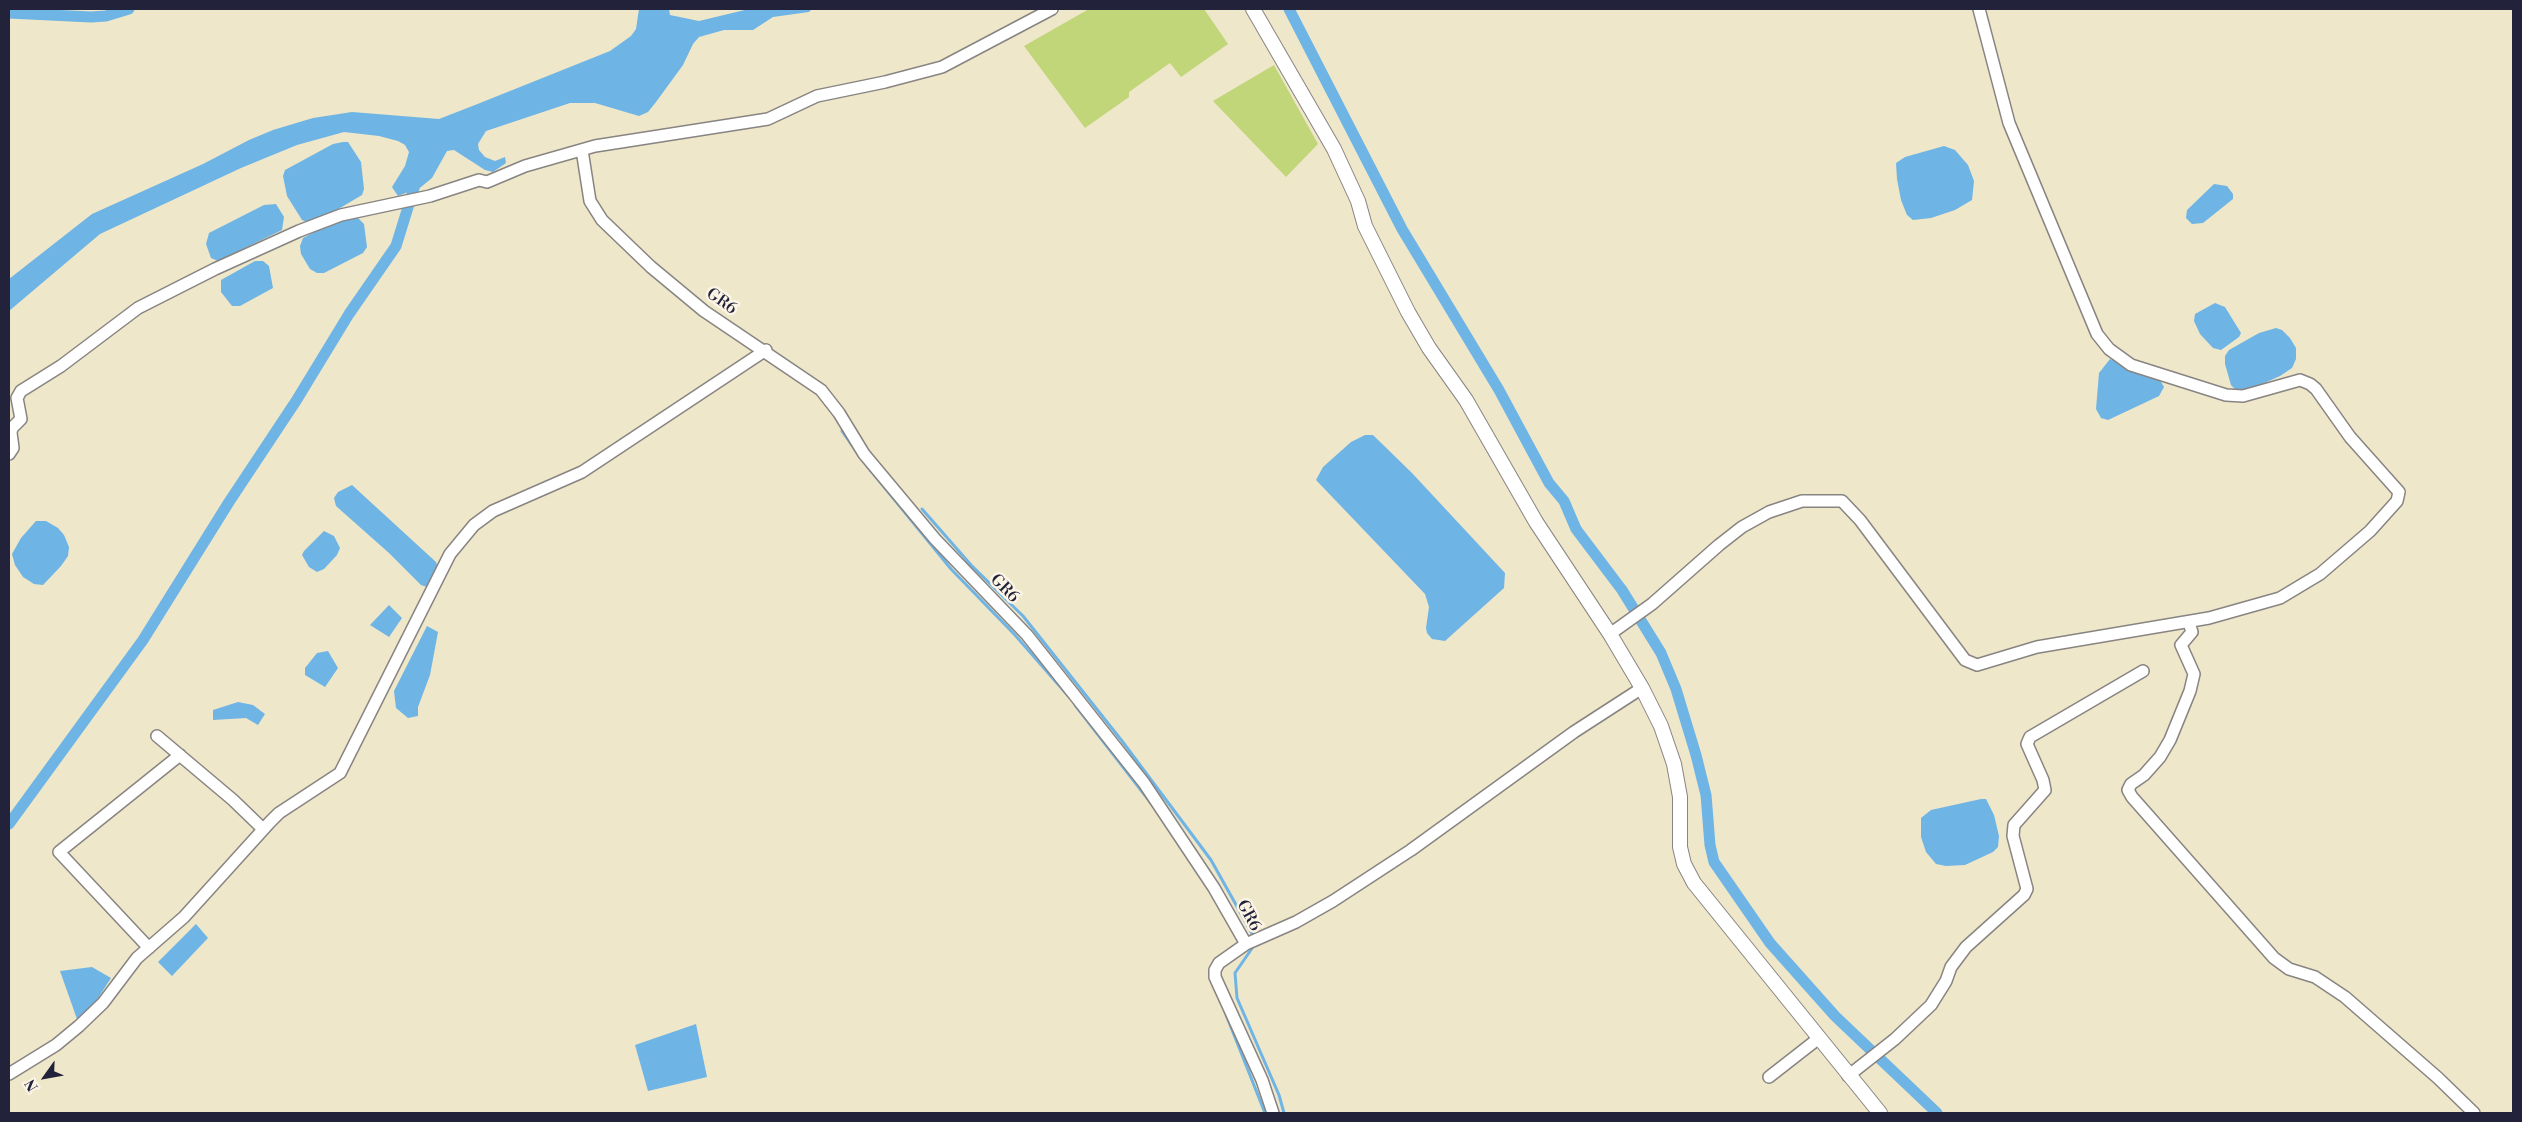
<!DOCTYPE html>
<style>
body{margin:0}
#map{position:relative;width:2522px;height:1122px;overflow:hidden;background:#eee7ca;font-family:"Libre Bodoni",serif}
canvas{display:block}
.frame{position:absolute;inset:0;border:10px solid #22223b;pointer-events:none}
.north{position:absolute;left:20px;top:1052px;width:50px;height:50px;-webkit-text-stroke:4px #fcf5e5;paint-order:stroke;rotate:238deg;font-size:14px;font-weight:700;line-height:20px;text-align:center;color:#22223b}
.north::after{content:'';display:block;margin:auto;width:18px;height:22px;background:#22223b;clip-path:polygon(50% 0,100% 100%,50% 72%,0 100%)}
</style>
<div id="map">
<canvas width="2522" height="1122"></canvas>
<div class="frame"></div>
<div class="north">N</div>
</div>
<script>
const context = document.querySelector('canvas').getContext('2d');
context.lineJoin = 'round';
function paint(path, color) {
  context.fillStyle = color;
  context.fill(path, 'evenodd');
}
function poly(rows) {
  const path = new Path2D();
  for (const r of rows) {
    path.moveTo(r[0], r[1]);
    for (let i = 2; i < r.length; i += 2) path.lineTo(r[i], r[i + 1]);
  }
  return path;
}
function stroke(path, color, width, dash) {
  context.strokeStyle = color;
  context.lineWidth = width;
  context.lineCap = dash ? 'butt' : 'round';
  context.setLineDash(dash || []);
  context.stroke(path);
}
function write(font, color, halo, rows, align = 'center') {
  context.font = font + ' "Libre Bodoni",serif';
  context.lineWidth = 5;
  context.setLineDash([]);
  context.textBaseline = 'middle';
  context.strokeStyle = halo;
  context.fillStyle = color;
  for (const [text, x, y, turn = 0] of rows) {
    context.save();
    context.translate(x, y);
    context.rotate((+turn || 0) * Math.PI / 180);
    context.textAlign = isNaN(turn) ? turn : align;
    if (halo) context.strokeText(text, 0, 0);
    context.fillText(text, 0, 0);
    context.restore();
  }
}
paint(poly([
 [1089,9,1204,9,1228,44,1181,77,1170,63,1129,92,1129,97,1085,128,1024,46],
 [1274,65,1318,144,1286,177,1213,101]
]), '#c1d579');
paint(poly([
 [639,9,669,9,670,15,699,21,749,9,812,9,809,12,773,17,753,30,724,30,699,37,693,44,683,65,656,102,648,112,639,116,595,103,570,103,486,131,478,144,479,150,485,157,495,161,505,157,506,163,493,172,485,170,454,150,447,151,432,178,421,187,398,196,392,187,405,166,409,152,405,145,398,141,379,136,344,132,297,145,241,168,100,234,9,311,9,279,92,214,203,164,249,140,273,130,313,118,352,112,439,119,475,105,610,51,631,36,636,29],
 [343,142,348,142,361,162,364,189,362,195,335,211,307,222,302,220,287,196,283,176,285,170,333,144],
 [1944,146,1955,150,1968,165,1974,181,1972,200,1955,210,1931,218,1913,220,1907,215,1901,200,1897,179,1896,163,1905,157],
 [2214,184,2227,186,2233,194,2233,199,2203,223,2192,224,2186,218,2187,210],
 [276,204,284,217,282,230,218,261,211,258,206,244,209,233,264,205],
 [358,218,364,224,367,247,363,253,324,273,317,273,310,269,301,254,300,246,303,238,338,220],
 [255,261,263,261,269,266,273,288,240,306,232,306,221,292,221,280],
 [2215,303,2225,307,2241,333,2239,337,2221,350,2213,348,2200,334,2194,321,2195,314],
 [2276,328,2282,330,2290,338,2296,348,2296,359,2292,368,2280,376,2251,389,2238,392,2231,385,2225,364,2225,356,2229,350,2259,333],
 [2110,359,2160,380,2164,387,2159,396,2108,420,2101,418,2096,409,2099,373],
 [1365,435,1373,435,1412,473,1505,573,1504,588,1445,641,1432,639,1427,633,1426,628,1429,607,1425,594,1316,480,1323,467,1351,442],
 [352,485,436,562,439,570,430,586,427,587,421,585,389,553,336,506,334,498,338,492],
 [36,521,46,521,58,528,64,535,69,547,68,556,61,566,43,585,34,584,23,577,15,565,12,554,21,538],
 [324,531,334,536,340,548,337,555,324,569,317,572,309,567,302,555,304,551],
 [389,605,402,618,389,637,370,625],
 [427,626,438,632,430,675,418,707,418,716,408,718,396,708,394,691],
 [328,651,338,668,325,687,305,675,305,668,317,653],
 [238,702,253,705,265,714,258,725,246,718,213,720,213,710],
 [1981,799,1986,799,1994,815,1999,836,1998,847,1993,852,1965,865,1946,866,1936,864,1926,852,1921,837,1921,818,1931,810],
 [196,924,208,938,172,976,158,962],
 [92,967,111,978,86,1017,77,1019,60,971],
 [696,1024,707,1077,648,1091,635,1045]
]), '#6eb4e5');
stroke(poly([
 [842,431,856,451],
 [867,466,951,569,1015,635,1070,698],
 [922,509,971,565,1023,616,1122,741,1211,860,1254,937],
 [1075,705,1154,807],
 [1255,944,1235,973,1237,998,1279,1095,1284,1113],
 [1225,1012,1265,1113]
]), '#6eb4e5', 3);
stroke(poly([
 [1289,9,1402,229,1499,390,1549,483,1564,501,1576,529,1622,590,1661,653,1676,689,1696,755,1706,795,1710,845,1714,862,1770,943,1835,1016,1937,1113],
 [9,13,91,17,106,16,129,9],
 [9,824,143,640,229,502,296,401,349,314,396,246,418,175]
]), '#6eb4e5', 11);
const minor = poly([
 [582,150,590,201,602,220,651,267,704,311,821,390,839,413,864,454,935,539,1027,635,1144,783,1214,888,1246,944,1219,963,1215,970,1215,977,1262,1080,1273,1113],
 [9,454,13,448,11,433,12,428,21,419,17,398,21,391,61,366,138,308,215,269,299,231,341,215,430,196,479,180,487,182,525,166,595,146,768,119,817,96,885,82,942,67,1052,9],
 [2189,623,2192,632,2181,645,2194,674,2190,691,2170,740,2160,757,2144,775,2131,784,2128,790,2132,797,2274,958,2289,969,2315,977,2345,997,2438,1078,2474,1113],
 [1610,634,1652,604,1719,545,1742,527,1769,512,1802,501,1842,501,1860,520,1965,660,1977,665,2037,647,2209,618,2280,598,2320,574,2370,531,2397,501,2399,492,2350,437,2316,389,2310,384,2300,380,2243,396,2226,395,2131,365,2109,349,2097,334,2009,123,1979,9],
 [157,736,233,800,263,829],
 [1246,944,1296,922,1333,901,1411,850,1574,732,1642,688],
 [149,948,59,852,180,755],
 [9,1074,56,1045,79,1026,103,1003,137,958,184,917,270,822,279,813,340,773,450,554,474,525,493,511,582,472,766,350],
 [1848,1076,1895,1039,1931,1005,1946,981,1951,967,1966,947,2024,895,2027,889,2013,836,2014,825,2045,790,2043,780,2027,744,2030,737,2143,671],
 [1769,1077,1819,1038]
]);
const major = poly([
 [1253,9,1334,149,1358,201,1365,226,1408,312,1429,348,1466,400,1536,522,1610,634,1642,688,1661,726,1674,764,1680,797,1680,847,1684,864,1694,883,1880,1113]
]);
stroke(minor, '#888482', 14);
stroke(major, '#888482', 16);
stroke(minor, '#fff', 11);
stroke(major, '#fff', 14);
write('16px', '#22223b', '#fcf5e5', [
 ["GR6",721,302,35],
 ["GR6",1004,589,45],
 ["GR6",1248,916,62]
]);
</script>
